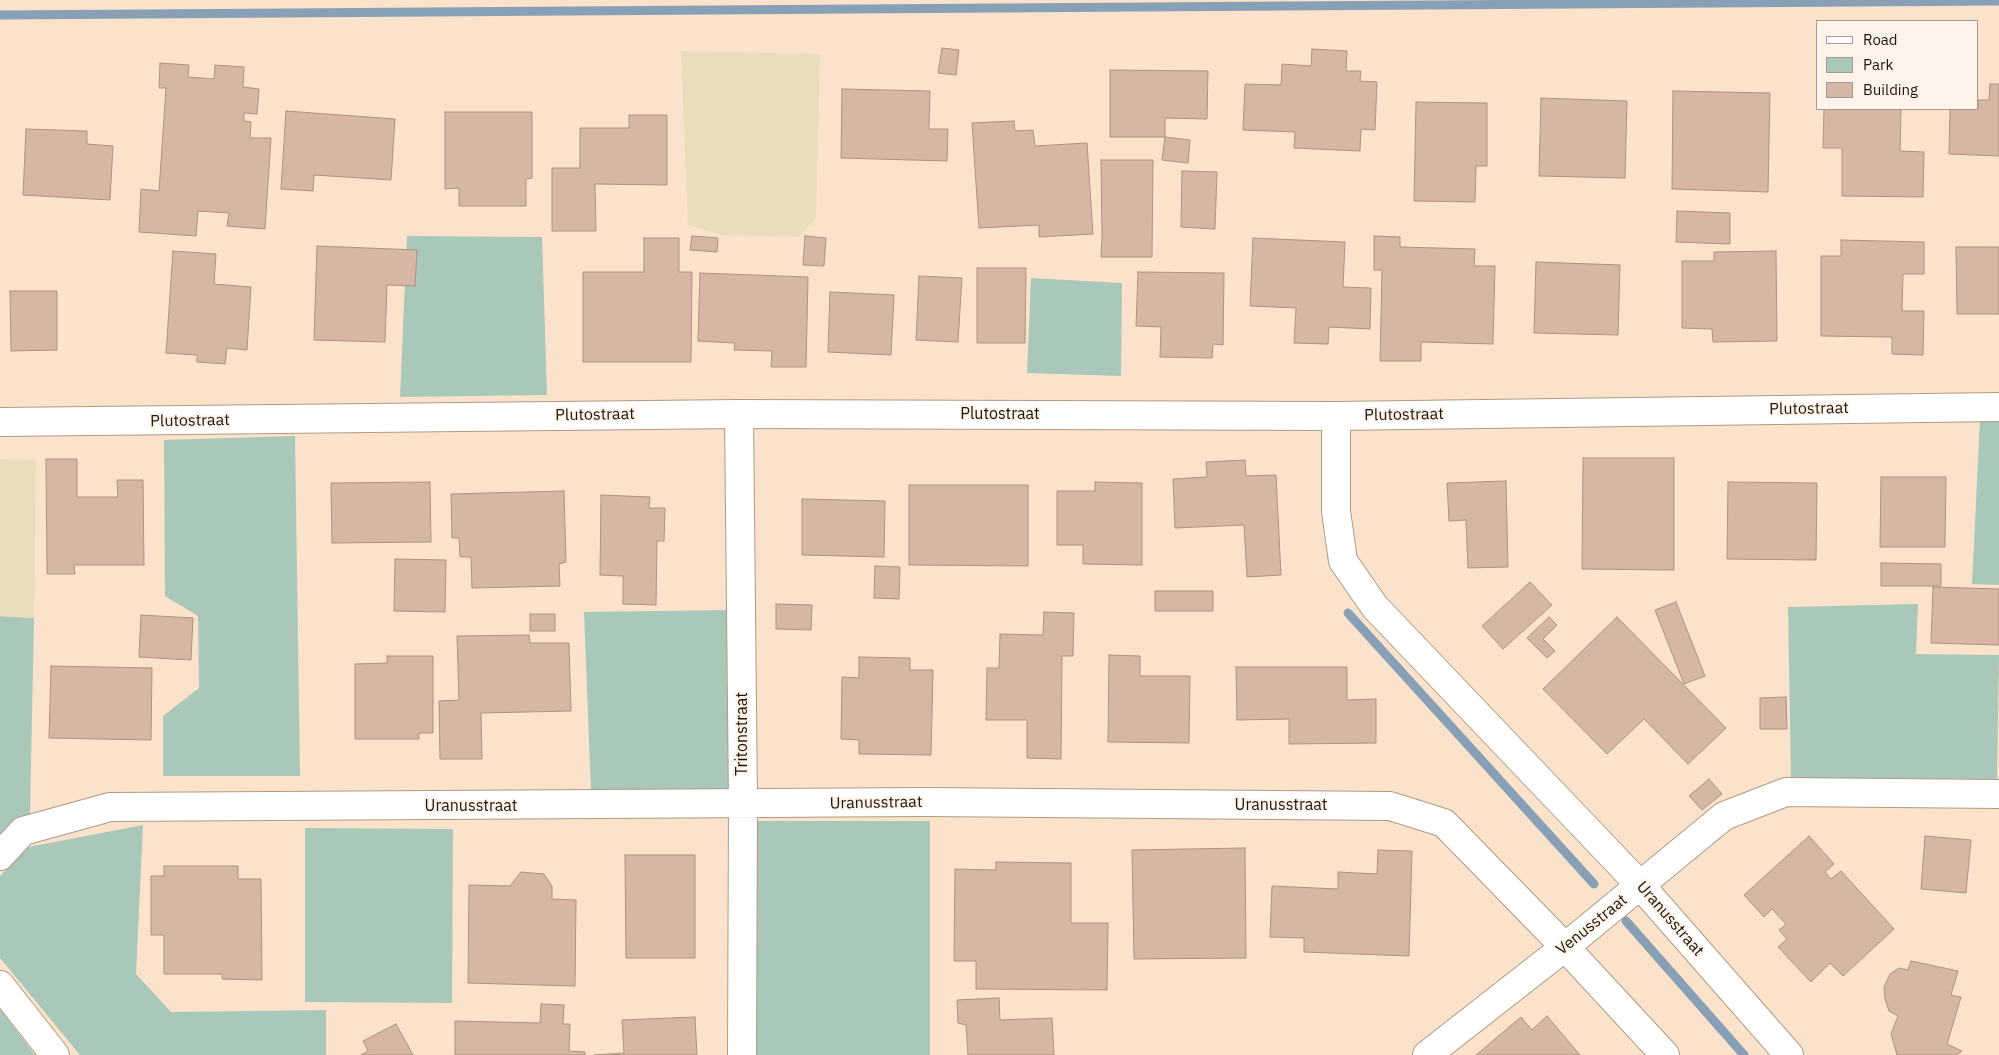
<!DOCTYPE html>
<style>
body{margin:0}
#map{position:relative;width:1999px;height:1055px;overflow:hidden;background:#fbe3cb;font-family:"IBM Plex Sans",sans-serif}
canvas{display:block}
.legend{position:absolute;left:1816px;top:20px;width:162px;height:90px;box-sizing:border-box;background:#fdf3ea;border:1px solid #a39a91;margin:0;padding:6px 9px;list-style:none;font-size:15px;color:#1d150c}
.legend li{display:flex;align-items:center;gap:10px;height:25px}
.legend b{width:25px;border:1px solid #a39a91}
</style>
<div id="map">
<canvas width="1999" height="1055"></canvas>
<ul class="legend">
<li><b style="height:6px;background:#fff"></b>Road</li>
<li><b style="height:14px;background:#a9c8b9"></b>Park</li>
<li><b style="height:14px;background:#d6b6a5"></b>Building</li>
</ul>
</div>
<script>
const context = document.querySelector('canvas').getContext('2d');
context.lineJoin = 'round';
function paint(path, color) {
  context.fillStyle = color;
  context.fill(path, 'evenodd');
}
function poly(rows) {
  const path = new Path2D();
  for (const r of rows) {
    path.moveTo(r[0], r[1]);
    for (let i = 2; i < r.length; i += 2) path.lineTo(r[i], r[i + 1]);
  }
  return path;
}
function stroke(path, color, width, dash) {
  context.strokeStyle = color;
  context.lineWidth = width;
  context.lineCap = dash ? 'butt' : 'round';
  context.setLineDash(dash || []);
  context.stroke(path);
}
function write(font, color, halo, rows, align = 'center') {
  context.font = font + ' "IBM Plex Sans",sans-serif';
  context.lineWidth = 4;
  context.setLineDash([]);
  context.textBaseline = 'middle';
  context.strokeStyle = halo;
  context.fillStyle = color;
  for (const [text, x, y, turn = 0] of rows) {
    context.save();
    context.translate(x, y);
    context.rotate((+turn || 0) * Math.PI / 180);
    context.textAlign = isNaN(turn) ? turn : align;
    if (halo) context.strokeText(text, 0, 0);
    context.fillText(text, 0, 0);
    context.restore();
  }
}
paint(poly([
 [407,236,542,237,547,395,400,397],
 [1031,278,1122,283,1121,376,1027,373],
 [1980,420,1999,420,1999,585,1972,584],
 [295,436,300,776,163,776,163,716,199,688,198,616,165,596,164,440],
 [1918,604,1916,654,1999,655,1997,779,1791,778,1788,607],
 [731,610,730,793,591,792,584,612],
 [0,616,34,618,30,814,0,837],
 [755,821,930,821,930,1055,754,1055],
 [143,825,136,974,171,1012,326,1010,326,1055,80,1055,0,958,0,876,28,847],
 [305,828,453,829,452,1003,305,1002],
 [0,1009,35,1055,0,1055]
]), '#a9c8b9');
paint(poly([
 [681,51,820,54,816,218,799,237,722,235,688,225],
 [0,459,36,460,34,618,0,616]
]), '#e8deb9');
stroke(poly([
 [0,15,1999,1],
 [1348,613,1594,884],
 [1626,921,1744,1055]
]), '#87a0b6', 9);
const building = poly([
 [942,48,959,50,956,75,938,73,942,48],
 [1312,49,1347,51,1346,71,1361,71,1360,81,1377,82,1375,130,1361,129,1360,151,1294,148,1295,132,1243,130,1245,84,1281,85,1282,64,1311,66,1312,49],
 [160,63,189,65,188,77,214,79,215,65,244,67,243,87,259,89,257,114,244,113,244,121,251,122,250,138,271,138,265,229,227,226,229,213,198,211,196,236,139,232,141,189,159,191,166,88,159,88,160,63],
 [1110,70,1208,71,1207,119,1165,118,1165,137,1110,137,1110,70],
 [1990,84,1999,84,1999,156,1949,154,1950,109,1978,109,1978,100,1989,100,1990,84],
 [842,89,930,91,929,129,948,129,947,161,841,158,842,89],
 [1673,91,1770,93,1768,192,1672,189,1673,91],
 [1541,98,1627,101,1625,178,1539,176,1541,98],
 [1416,102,1487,103,1487,166,1476,166,1475,202,1414,201,1416,102],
 [1824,109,1901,109,1900,151,1924,152,1923,197,1842,196,1842,148,1823,148,1824,109],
 [286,111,395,119,391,180,314,175,313,191,281,189,286,111],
 [445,112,532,112,532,178,526,179,526,206,459,206,459,188,445,189,445,112],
 [629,115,667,115,667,185,595,184,596,231,552,231,552,168,580,168,580,128,629,128,629,115],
 [1014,121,1015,131,1033,130,1035,146,1087,143,1093,234,1039,237,1039,225,979,228,972,123,1014,121],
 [26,129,87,131,87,144,113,146,110,200,23,195,26,129],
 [1165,137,1190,140,1188,163,1162,160,1165,137],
 [1101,160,1153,160,1152,257,1101,257,1102,238,1101,160],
 [1182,171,1217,172,1215,229,1181,227,1182,171],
 [1677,211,1730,213,1730,244,1676,242,1677,211],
 [692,236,718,238,717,252,690,250,692,236],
 [805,236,826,238,824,266,803,265,805,236],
 [1374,236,1400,237,1400,247,1475,249,1474,266,1495,266,1493,344,1421,342,1421,361,1380,361,1382,270,1374,270,1374,236],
 [644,238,679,238,679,272,692,272,691,362,583,362,583,272,644,272,644,238],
 [1253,238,1345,242,1343,287,1371,288,1370,329,1329,327,1328,344,1294,343,1296,308,1250,306,1253,238],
 [1841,240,1924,242,1924,274,1903,274,1902,311,1924,311,1923,355,1892,354,1892,337,1821,336,1821,256,1841,256,1841,240],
 [317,246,417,250,415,286,387,285,385,342,314,340,317,246],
 [1956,247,1999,247,1999,314,1957,314,1956,247],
 [173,251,216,254,214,284,251,287,247,350,227,348,225,364,197,362,197,355,166,353,173,251],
 [1776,251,1777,341,1713,342,1712,329,1682,328,1682,261,1714,261,1714,252,1776,251],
 [1536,262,1620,265,1618,335,1534,333,1536,262],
 [977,268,1026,268,1025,343,977,343,977,268],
 [1138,272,1224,273,1223,345,1213,344,1212,358,1160,357,1161,327,1136,326,1138,272],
 [700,273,808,277,806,367,771,367,772,351,734,350,735,343,698,341,700,273],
 [919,276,962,278,958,342,916,340,919,276],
 [10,291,57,291,57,350,11,351,10,291],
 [830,292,894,295,891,355,828,352,830,292],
 [1583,458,1674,458,1674,570,1582,569,1583,458],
 [46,459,77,459,77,497,118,497,117,480,143,480,144,565,74,565,75,574,47,574,46,459],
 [1245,460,1246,476,1276,475,1281,575,1247,577,1244,525,1175,528,1173,479,1207,477,1206,462,1245,460],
 [1881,477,1946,477,1945,547,1880,547,1881,477],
 [1506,481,1508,567,1468,568,1466,520,1449,521,1447,483,1506,481],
 [430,482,431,542,332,543,331,483,430,482],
 [1095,482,1142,483,1142,565,1083,564,1083,545,1057,545,1057,491,1095,491,1095,482],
 [1728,482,1817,483,1816,560,1727,559,1728,482],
 [909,485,1028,485,1028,566,909,565,909,485],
 [564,491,566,562,559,564,560,586,472,588,471,557,460,557,459,538,452,538,451,494,564,491],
 [601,495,650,497,649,508,665,508,664,541,657,541,656,605,623,604,623,576,600,575,601,495],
 [802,499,885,501,884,557,802,555,802,499],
 [395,559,446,560,445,612,394,611,395,559],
 [1881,563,1941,564,1941,586,1881,586,1881,563],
 [875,566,900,567,899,599,874,598,875,566],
 [1530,582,1552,605,1503,649,1482,626,1530,582],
 [1933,587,1999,589,1999,645,1931,643,1933,587],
 [1155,591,1213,591,1213,611,1155,611,1155,591],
 [1676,602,1705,676,1684,684,1655,610,1676,602],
 [776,604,812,605,811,630,776,629,776,604],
 [1044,612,1074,613,1073,656,1062,656,1061,759,1027,758,1027,720,986,720,987,668,999,668,1000,634,1043,635,1044,612],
 [530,614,555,614,555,631,530,631,530,614],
 [141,615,193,618,191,660,139,657,141,615],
 [1549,617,1557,625,1543,639,1555,651,1547,658,1527,638,1549,617],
 [1617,617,1726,728,1688,764,1644,719,1607,754,1543,689,1617,617],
 [529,635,530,643,569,643,571,711,481,713,482,759,440,759,439,701,459,700,457,636,529,635],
 [1109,655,1140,656,1140,676,1190,676,1189,743,1108,742,1109,655],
 [387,656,433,656,433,733,419,733,419,739,355,739,355,664,387,663,387,656],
 [859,657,910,658,910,670,933,670,931,755,859,754,859,740,841,739,842,677,859,678,859,657],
 [51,666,152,668,151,740,49,738,51,666],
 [1236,667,1347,667,1347,700,1376,699,1376,743,1289,744,1289,719,1237,720,1236,667],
 [1786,697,1787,729,1760,729,1760,698,1786,697],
 [1709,779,1722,794,1702,810,1689,796,1709,779],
 [1809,836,1834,864,1825,872,1831,879,1841,871,1894,929,1843,976,1830,963,1811,982,1778,947,1787,939,1779,930,1786,924,1772,909,1764,917,1744,895,1809,836],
 [1925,836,1971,840,1966,893,1921,889,1925,836],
 [1245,848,1246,958,1134,959,1132,850,1245,848],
 [1378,850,1412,851,1409,956,1304,952,1304,938,1270,937,1272,886,1338,889,1338,872,1377,874,1378,850],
 [625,855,695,855,695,958,626,958,625,855],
 [996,862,1071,863,1071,923,1108,923,1107,990,976,989,976,961,954,961,955,869,996,870,996,862],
 [164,866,238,866,238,879,261,879,262,980,222,979,222,974,164,974,164,935,151,935,151,876,164,876,164,866],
 [521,872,544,874,552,886,552,899,576,900,575,986,468,983,469,885,510,886,521,872],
 [1911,961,1958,971,1951,995,1961,997,1947,1044,1962,1051,1957,1055,1897,1055,1891,1034,1898,1016,1889,1011,1885,999,1884,987,1890,974,1899,968,1908,970,1911,961],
 [999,998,1000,1020,1052,1018,1054,1055,968,1055,966,1025,958,1023,957,1000,999,998],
 [541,1004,564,1005,563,1024,570,1024,569,1051,585,1052,585,1055,455,1055,455,1021,540,1023,541,1004],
 [1547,1016,1580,1055,1476,1055,1521,1017,1532,1030,1547,1016],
 [695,1017,697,1055,594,1055,624,1053,622,1020,695,1017],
 [396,1024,413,1055,361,1055,368,1051,363,1041,396,1024]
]);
paint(building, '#d6b6a5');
stroke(building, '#af9182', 1);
const minor = poly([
 [739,414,743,804,742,1055],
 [1336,416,1336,511,1343,561,1375,607,1640,885,1789,1055],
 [0,856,23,831,110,807,925,802,1390,806,1444,823,1565,947,1665,1055],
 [1427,1055,1565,947,1724,816,1786,792,1999,794]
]);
const tertiary = poly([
 [0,422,739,414,1336,416,1999,407],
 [0,985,55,1055]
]);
stroke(minor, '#b09a83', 30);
stroke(tertiary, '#b09a83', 30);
stroke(minor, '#fff', 28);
stroke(tertiary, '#fff', 28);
write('16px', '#1d150c', '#fdf3ea', [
 ["Plutostraat",1809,409,-1],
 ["Plutostraat",1000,414],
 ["Plutostraat",595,415,-1],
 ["Plutostraat",1404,415,-1],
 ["Plutostraat",190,421,-1],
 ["Tritonstraat",742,734,-90],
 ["Uranusstraat",876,803,-1],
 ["Uranusstraat",1281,805],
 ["Uranusstraat",471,806],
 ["Uranusstraat",1670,919,49],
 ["Venusstraat",1592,925,-39]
]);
</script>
